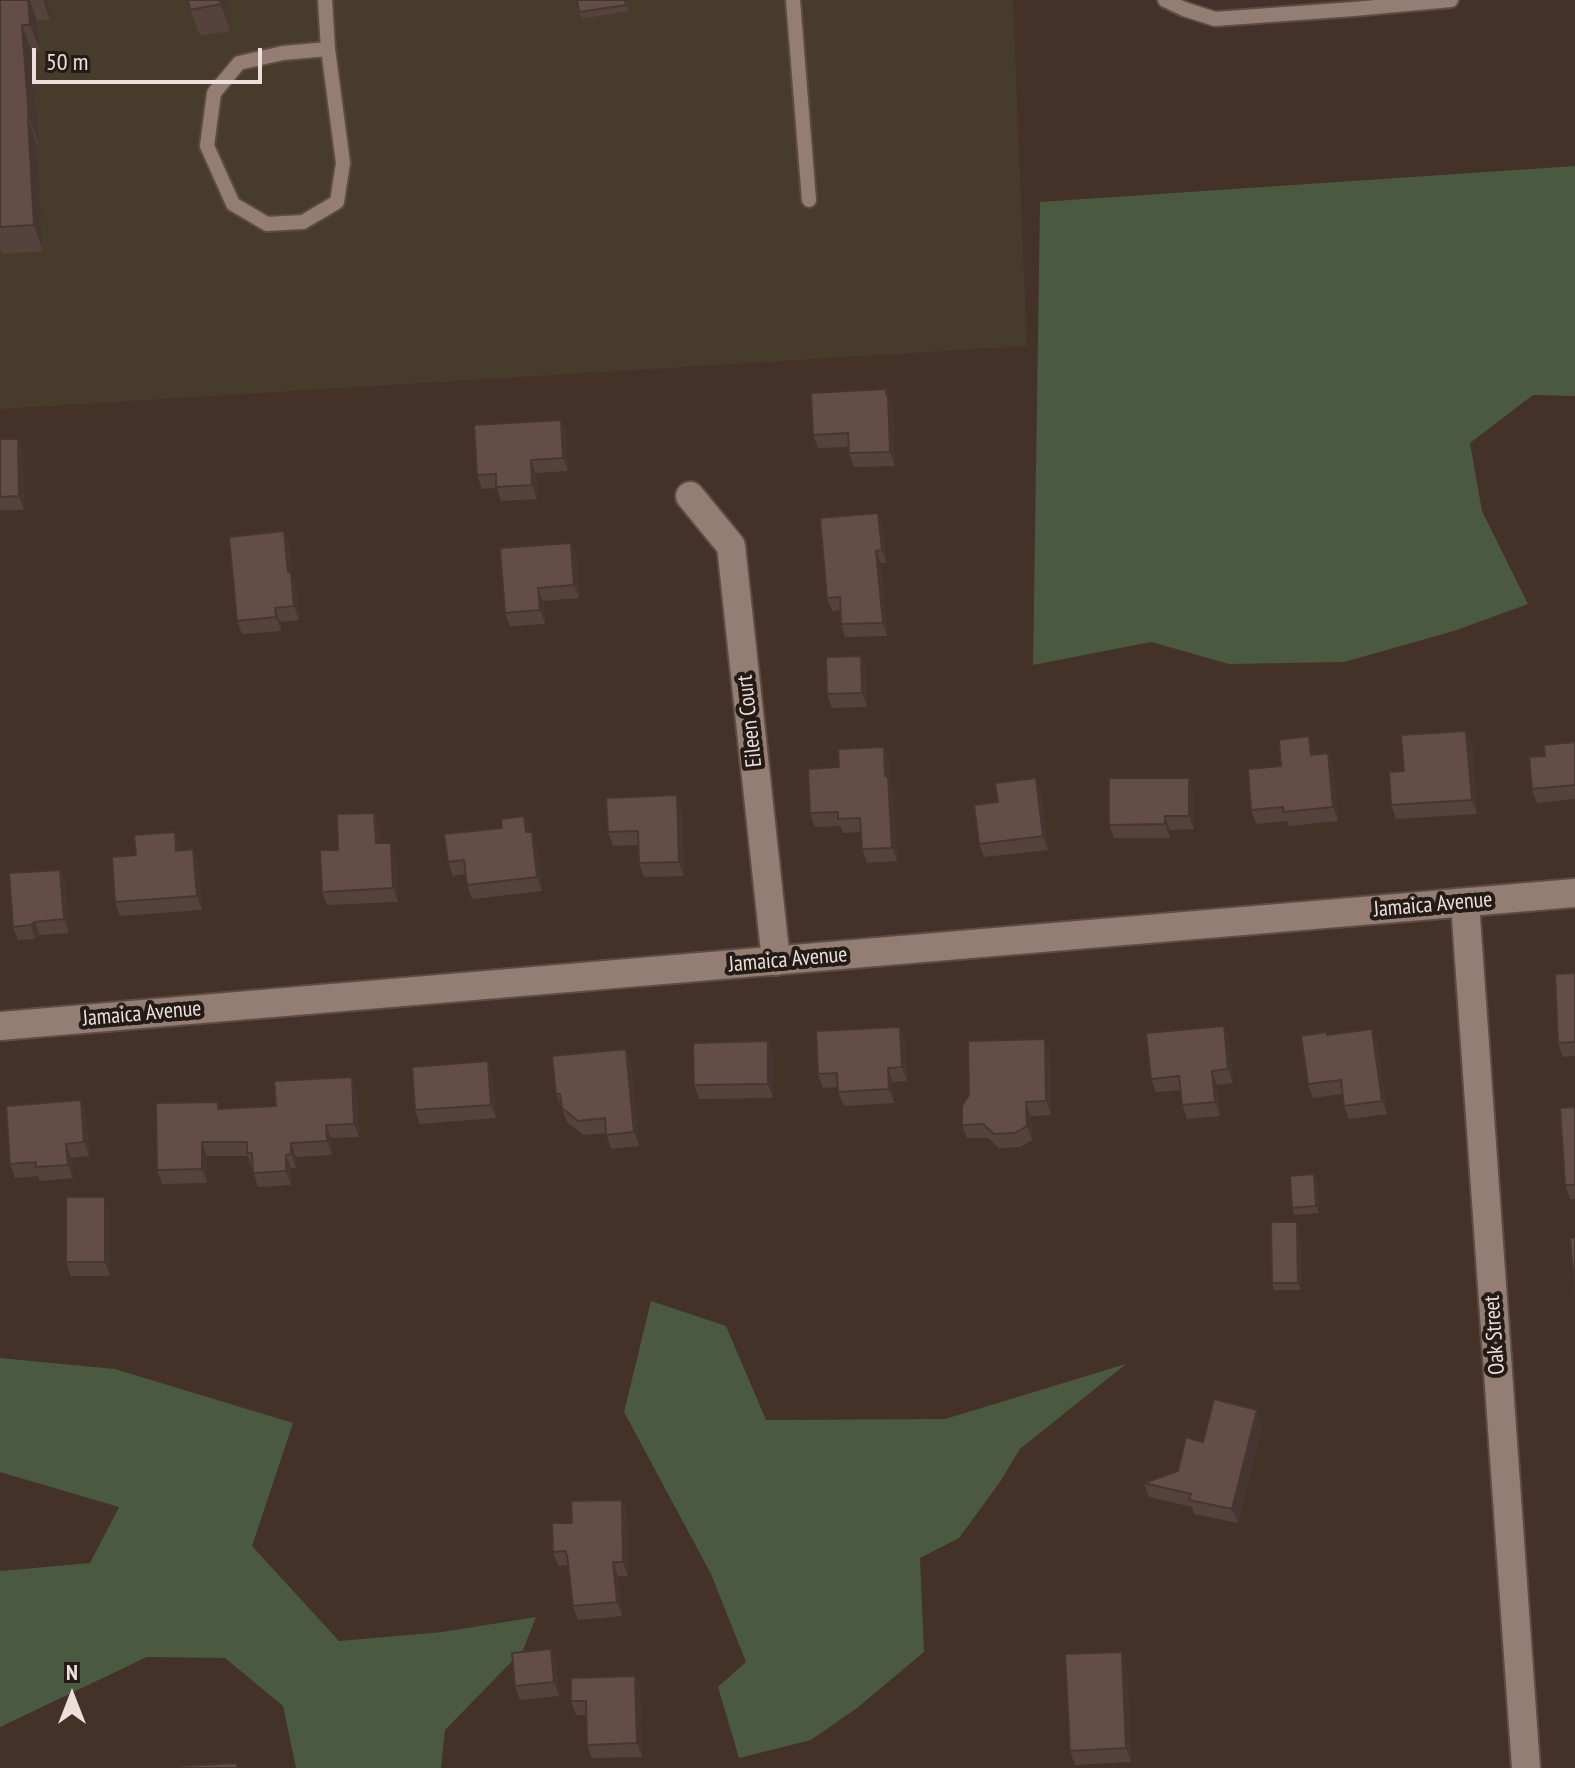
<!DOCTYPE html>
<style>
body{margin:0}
#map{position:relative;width:1575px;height:1768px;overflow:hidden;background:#443127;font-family:"PT Sans Narrow",sans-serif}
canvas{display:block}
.north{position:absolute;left:32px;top:1656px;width:80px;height:80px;-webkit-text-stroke:6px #241b17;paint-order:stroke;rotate:0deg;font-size:22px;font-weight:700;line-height:32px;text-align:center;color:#ede0da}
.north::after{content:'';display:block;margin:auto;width:28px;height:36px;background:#ede0da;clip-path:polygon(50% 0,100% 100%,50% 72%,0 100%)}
.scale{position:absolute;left:32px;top:48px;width:230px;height:36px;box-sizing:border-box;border:4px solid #ede0da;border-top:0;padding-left:10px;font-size:24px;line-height:28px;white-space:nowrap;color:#ede0da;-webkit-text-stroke:6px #241b17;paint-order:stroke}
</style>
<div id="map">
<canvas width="1575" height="1768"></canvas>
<div class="north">N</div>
<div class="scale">50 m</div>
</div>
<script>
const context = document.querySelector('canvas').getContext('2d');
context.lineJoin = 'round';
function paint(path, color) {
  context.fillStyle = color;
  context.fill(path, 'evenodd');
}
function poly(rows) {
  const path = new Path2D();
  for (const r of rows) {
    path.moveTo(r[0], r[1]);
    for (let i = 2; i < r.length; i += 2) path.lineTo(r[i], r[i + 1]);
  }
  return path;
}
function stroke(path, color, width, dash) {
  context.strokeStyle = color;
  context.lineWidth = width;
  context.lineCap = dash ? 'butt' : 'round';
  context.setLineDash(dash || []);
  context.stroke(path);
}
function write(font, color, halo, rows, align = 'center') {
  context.font = font + ' "PT Sans Narrow",sans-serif';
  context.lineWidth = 8;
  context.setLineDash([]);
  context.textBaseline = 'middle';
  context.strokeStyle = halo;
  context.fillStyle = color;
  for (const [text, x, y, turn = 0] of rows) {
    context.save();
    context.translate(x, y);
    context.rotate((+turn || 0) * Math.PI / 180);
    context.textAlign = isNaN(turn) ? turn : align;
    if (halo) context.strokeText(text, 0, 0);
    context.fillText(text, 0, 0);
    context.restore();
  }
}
paint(poly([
 [0,0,1013,0,1027,346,0,409]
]), '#473b2c');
paint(poly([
 [1575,166,1575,396,1533,395,1470,443,1482,511,1528,604,1454,631,1344,662,1229,664,1151,642,1033,665,1040,202],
 [651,1301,726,1326,766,1420,945,1419,1126,1364,1020,1449,1000,1482,959,1538,920,1558,924,1652,857,1708,811,1740,739,1758,718,1687,746,1662,711,1574,624,1412],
 [0,1358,115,1369,293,1423,252,1546,339,1641,442,1632,536,1617,523,1650,445,1730,441,1768,296,1768,283,1706,225,1658,147,1657,0,1727,0,1571,90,1563,119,1507,0,1472]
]), '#4a593f');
const lane = poly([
 [325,0,328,49,343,163,337,202,303,222,267,224,233,204,207,146,214,93,239,63,283,53,328,49],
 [793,0,809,200],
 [1165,0,1184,9,1215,19,1354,9,1451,0]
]);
const street = poly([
 [690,496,731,546,776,961],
 [1465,903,1526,1768],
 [0,1026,1575,893]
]);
stroke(lane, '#5d4c45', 18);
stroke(street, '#5d4c45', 32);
stroke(lane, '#947e73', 14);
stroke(street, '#947e73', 28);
paint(poly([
 [0,0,48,0,50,20,37,21,40,51,32,52,39,144,37,144,43,251,2,254,0,248],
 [188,0,224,0,230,31,200,36,190,10],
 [626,0,628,11,582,19,579,12],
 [886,389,893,409,895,466,854,467,849,453,849,447,818,448,813,435],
 [561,420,566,434,568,471,536,473,537,499,501,501,497,488,482,489,477,475],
 [0,439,18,439,23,452,24,510,0,510],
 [883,525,886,563,881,563,887,636,845,637,841,624,841,610,832,611,827,598],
 [284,531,289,545,292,574,296,586,299,620,280,622,281,631,242,634,237,621],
 [571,543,576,556,579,598,543,601,545,624,510,626,505,613],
 [861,656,866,670,867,707,832,708,827,694],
 [1466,731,1472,745,1477,814,1396,819,1391,805,1404,771],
 [1575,742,1575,799,1537,803,1532,789,1545,756],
 [1314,750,1314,755,1328,753,1333,767,1338,821,1289,826,1287,821,1256,824,1251,810],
 [889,760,890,783,893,791,897,861,867,863,862,849,861,832,843,833,841,826,815,827,810,813,839,767],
 [1036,778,1041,792,1048,850,984,857,979,844,998,802],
 [1194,792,1194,829,1170,830,1170,838,1114,838,1109,825],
 [682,809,684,876,644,877,639,863,638,845,613,846,608,832],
 [374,813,379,827,380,843,396,856,398,902,327,905,322,892,338,850],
 [524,816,530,832,537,846,542,891,472,899,467,885,465,874,453,876,448,862],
 [175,832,180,850,198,863,202,910,120,916,115,902,136,855],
 [60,870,65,883,69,933,40,935,35,939,18,940,13,927],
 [1575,973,1575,1056,1563,1057,1558,1043],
 [1224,1026,1229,1040,1233,1083,1217,1085,1220,1116,1187,1119,1182,1105,1180,1090,1156,1092,1151,1079],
 [900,1027,905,1040,907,1081,893,1082,894,1103,844,1106,838,1092,838,1087,823,1088,818,1074],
 [1328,1035,1377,1043,1387,1114,1349,1119,1344,1106,1342,1094,1313,1098,1308,1084],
 [1050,1053,1051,1115,1031,1116,1032,1140,1020,1147,999,1148,988,1138,967,1138,962,1125],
 [773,1055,773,1098,699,1099,694,1085],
 [631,1063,639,1146,611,1149,606,1133,583,1135,567,1122,556,1094],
 [493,1075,496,1118,420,1124,415,1110],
 [357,1091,359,1137,331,1138,332,1155,296,1157,296,1168,291,1168,291,1185,258,1187,248,1156,207,1156,207,1183,162,1184,157,1170,221,1108,276,1106],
 [1575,1107,1575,1199,1570,1199,1565,1185],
 [86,1114,89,1156,71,1158,73,1178,40,1181,38,1176,15,1178,10,1164],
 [1317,1181,1319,1213,1294,1215,1292,1208],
 [110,1211,110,1276,71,1276,66,1262],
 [1300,1229,1301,1290,1274,1290,1272,1283],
 [1262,1423,1238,1523,1194,1514,1192,1507,1149,1497,1144,1483,1178,1471,1203,1442],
 [622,1500,627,1514,628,1576,618,1576,622,1616,578,1620,573,1606,568,1565,558,1566,553,1552,572,1523],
 [551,1649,556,1663,559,1696,520,1700,515,1686],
 [1127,1666,1131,1762,1075,1765,1070,1751],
 [635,1676,640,1690,642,1757,592,1758,587,1745,586,1715,576,1715,571,1701]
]), '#56423d');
paint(poly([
 [28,0,30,0,37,21,40,51,30,25],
 [43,0,48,0,50,20],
 [220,0,224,0,230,31,221,4],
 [22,25,32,52,39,144,29,118],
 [28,118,37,144,43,251,34,225],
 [886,389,893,409,895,466,890,452],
 [561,420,566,434,568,471,563,458],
 [18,439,23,452,24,510,19,496],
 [531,460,536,473,537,499,532,485],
 [878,513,883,525,886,563,882,550],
 [284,531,289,545,292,574,296,586,299,620,294,606,288,572],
 [571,543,576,556,579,598,574,585],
 [876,551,881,563,887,636,883,623],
 [538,588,543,601,545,624,540,610],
 [275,608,280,622,281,631,276,617],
 [861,656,866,670,867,707,862,693],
 [1466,731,1472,745,1477,814,1472,800],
 [1309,736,1314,750,1316,769,1311,755],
 [884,747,889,760,890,783,893,791,897,861,892,848],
 [1328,753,1333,767,1338,821,1333,807],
 [1036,778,1041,792,1048,850,1043,836],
 [1189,778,1194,792,1194,829,1189,816],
 [677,795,682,809,684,876,679,862],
 [374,813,379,827,381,857,376,843],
 [524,816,529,830,531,846,526,832],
 [1165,816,1170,830,1170,838,1165,824],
 [175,832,180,846,181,864,176,851],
 [532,832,537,846,542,891,537,877],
 [391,843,396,856,398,902,393,888],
 [193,849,198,863,202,910,197,896],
 [60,870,65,883,69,933,64,919],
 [35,922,40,935,35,939,30,925],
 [1224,1026,1229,1040,1233,1083,1228,1069],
 [900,1027,905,1040,907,1081,902,1067],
 [1372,1029,1377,1043,1387,1114,1382,1101],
 [1045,1039,1050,1053,1051,1115,1046,1101],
 [768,1041,773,1055,773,1098,768,1084],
 [626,1049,631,1063,639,1146,634,1132],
 [488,1061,493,1075,496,1118,491,1105],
 [888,1068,893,1082,894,1103,889,1089],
 [1212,1071,1217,1085,1220,1116,1215,1102],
 [352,1077,357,1091,359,1137,354,1124],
 [81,1100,86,1114,89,1156,84,1142],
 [1026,1102,1031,1116,1032,1140,1027,1126],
 [326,1125,331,1138,332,1155,327,1141],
 [202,1142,207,1156,207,1183,202,1169],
 [291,1143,296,1157,296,1168,291,1154],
 [66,1144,71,1158,73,1178,68,1165],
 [286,1155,291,1168,291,1185,286,1171],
 [1314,1174,1317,1181,1319,1213,1316,1206],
 [105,1197,110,1211,110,1276,105,1262],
 [1297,1222,1300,1229,1301,1290,1298,1283],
 [1257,1410,1262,1423,1238,1523,1232,1509],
 [622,1500,627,1514,628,1576,623,1562],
 [613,1562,618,1576,622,1616,617,1602],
 [551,1649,556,1663,559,1696,554,1682],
 [1122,1652,1127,1666,1131,1762,1126,1748],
 [635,1676,640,1690,642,1757,637,1743]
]), '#463632');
const building = poly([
 [0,0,28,0,30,25,22,25,29,118,28,118,34,225,0,227,0,0],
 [188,0,220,0,221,4,190,10,188,0],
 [577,0,625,0,626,5,579,12,577,0],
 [886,389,886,395,888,395,890,452,849,453,848,433,813,435,811,393,886,389],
 [561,420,563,458,531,460,532,485,496,487,496,474,477,475,474,425,561,420],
 [0,439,18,439,19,496,0,497,0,439],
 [878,513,882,550,876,551,883,623,841,624,840,597,827,598,820,518,878,513],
 [284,531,288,572,291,572,294,606,275,608,276,617,237,621,229,537,284,531],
 [571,543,574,585,538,588,540,610,505,613,500,548,571,543],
 [861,656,862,693,827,694,826,657,861,656],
 [1466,731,1472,800,1391,805,1389,772,1404,771,1401,735,1466,731],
 [1309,736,1311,755,1328,753,1333,807,1284,812,1283,807,1251,810,1248,769,1281,766,1279,740,1309,736],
 [1575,742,1575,785,1532,789,1529,757,1545,756,1544,745,1575,742],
 [884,747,885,776,888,777,892,848,862,849,860,818,838,819,838,812,810,813,808,769,839,767,838,749,884,747],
 [1036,778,1043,836,979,844,974,805,998,802,995,783,1036,778],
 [1109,778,1189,778,1189,816,1165,816,1165,824,1109,825,1109,778],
 [677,795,679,862,639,863,638,831,608,832,606,798,677,795],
 [374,813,376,843,391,843,393,888,322,892,320,850,338,850,337,814,374,813],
 [524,816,526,832,532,832,537,877,467,885,464,860,448,862,444,834,502,828,501,819,524,816],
 [175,832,176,851,193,849,197,896,115,902,112,857,136,855,134,835,175,832],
 [60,870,64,919,35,922,30,925,13,927,9,873,60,870],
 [1575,973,1575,1042,1558,1043,1555,974,1575,973],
 [1224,1026,1228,1069,1212,1071,1215,1102,1182,1105,1179,1076,1151,1079,1146,1033,1224,1026],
 [900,1027,902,1067,888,1068,889,1089,838,1092,837,1073,818,1074,816,1031,900,1027],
 [1372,1029,1382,1101,1344,1106,1341,1080,1308,1084,1301,1036,1327,1032,1327,1035,1372,1029],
 [1045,1039,1046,1101,1026,1102,1027,1126,1015,1133,994,1134,983,1124,962,1125,962,1106,969,1095,968,1041,1045,1039],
 [768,1041,768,1084,694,1085,693,1043,768,1041],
 [626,1049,634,1132,606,1135,605,1118,578,1121,562,1108,560,1094,556,1094,552,1056,626,1049],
 [488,1061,491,1105,415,1110,412,1067,488,1061],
 [352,1077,354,1124,326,1125,327,1141,291,1143,291,1154,286,1155,286,1171,253,1173,252,1153,247,1153,247,1142,202,1142,202,1169,157,1170,156,1103,218,1102,218,1109,276,1106,274,1081,352,1077],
 [81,1100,84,1142,66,1144,68,1165,35,1167,36,1162,10,1164,6,1106,81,1100],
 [1575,1107,1575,1185,1565,1185,1560,1108,1575,1107],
 [1314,1174,1316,1206,1292,1208,1290,1176,1314,1174],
 [66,1197,105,1197,105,1262,66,1262,66,1197],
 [1271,1222,1297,1222,1298,1283,1272,1283,1271,1222],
 [1570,1238,1575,1238,1575,1294,1570,1238],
 [1214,1399,1257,1410,1232,1509,1189,1500,1191,1494,1144,1483,1178,1471,1186,1437,1203,1442,1214,1399],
 [622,1500,623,1562,613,1562,617,1602,573,1606,567,1555,566,1555,566,1551,553,1552,552,1523,572,1523,571,1501,622,1500],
 [551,1649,554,1682,515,1686,512,1653,551,1649],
 [1122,1652,1126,1748,1070,1751,1065,1654,1122,1652],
 [635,1676,637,1743,587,1745,586,1701,571,1701,571,1678,635,1676],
 [237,1763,237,1768,181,1768,181,1766,237,1763]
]);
paint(building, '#644d47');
stroke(building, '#463632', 2);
write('22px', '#ede0da', '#241b17', [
 ["Eileen Court",750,721,-96],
 ["Jamaica Avenue",1433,905,-5],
 ["Jamaica Avenue",788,960,-5],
 ["Jamaica Avenue",142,1014,-5],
 ["Oak Street",1495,1335,-94]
]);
</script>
